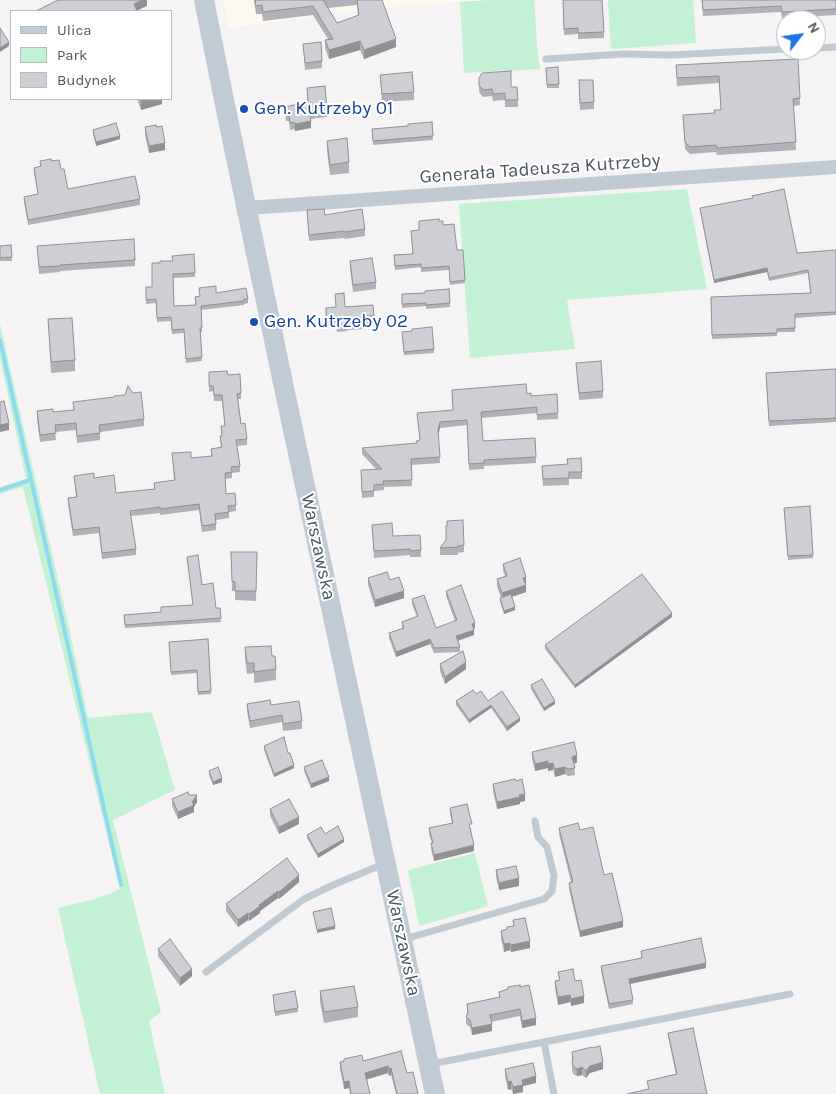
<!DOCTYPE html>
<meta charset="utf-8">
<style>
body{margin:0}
#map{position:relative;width:836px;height:1094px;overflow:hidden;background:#f5f3f3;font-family:Karla,sans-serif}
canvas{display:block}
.legend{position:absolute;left:10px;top:10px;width:162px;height:90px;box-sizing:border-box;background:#fff;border:1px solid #b7bbc0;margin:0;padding:6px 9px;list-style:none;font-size:15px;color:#4a5661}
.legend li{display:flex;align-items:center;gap:10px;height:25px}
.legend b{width:25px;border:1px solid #b7bbc0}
.north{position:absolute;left:776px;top:10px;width:50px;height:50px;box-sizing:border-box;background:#fff;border:1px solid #b7bbc0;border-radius:50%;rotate:60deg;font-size:14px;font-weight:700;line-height:20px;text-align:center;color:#4a5661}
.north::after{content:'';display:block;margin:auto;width:18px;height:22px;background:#1a73e8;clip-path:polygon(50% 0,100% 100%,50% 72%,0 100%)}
</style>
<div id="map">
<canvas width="836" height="1094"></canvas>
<ul class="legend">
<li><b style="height:6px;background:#c1cbd6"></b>Ulica</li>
<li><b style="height:14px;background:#c3f1d5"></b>Park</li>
<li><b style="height:14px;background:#cdcfd5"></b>Budynek</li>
</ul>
<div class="north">N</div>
</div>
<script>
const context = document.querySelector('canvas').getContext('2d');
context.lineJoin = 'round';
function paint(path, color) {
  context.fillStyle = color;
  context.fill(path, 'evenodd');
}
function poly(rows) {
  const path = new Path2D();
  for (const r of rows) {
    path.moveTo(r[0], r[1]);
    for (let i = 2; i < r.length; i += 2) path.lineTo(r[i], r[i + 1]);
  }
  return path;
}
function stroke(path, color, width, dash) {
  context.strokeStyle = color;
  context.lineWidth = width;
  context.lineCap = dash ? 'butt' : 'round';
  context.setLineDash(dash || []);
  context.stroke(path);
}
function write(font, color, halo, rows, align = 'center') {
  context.font = font + ' Karla,sans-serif';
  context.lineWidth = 4;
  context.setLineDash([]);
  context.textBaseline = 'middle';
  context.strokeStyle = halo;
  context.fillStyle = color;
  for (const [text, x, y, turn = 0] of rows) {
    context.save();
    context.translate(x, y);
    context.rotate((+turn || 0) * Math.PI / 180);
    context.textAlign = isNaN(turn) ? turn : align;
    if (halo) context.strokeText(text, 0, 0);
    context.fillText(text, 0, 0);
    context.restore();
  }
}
paint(poly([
 [224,0,487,0,409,5,345,13,344,10,326,13,320,16,229,28]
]), '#fdf9ef');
paint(poly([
 [487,0,534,0,537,45,540,69,464,73,460,2],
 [608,0,693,0,696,43,611,49],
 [687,189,707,289,567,300,575,349,470,358,459,204],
 [0,324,70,632,88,718,152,712,175,790,113,820,161,1012,149,1021,165,1094,100,1094,58,908,95,899,109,894,120,889,23,487,0,494,0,487,26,479,0,359],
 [475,853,488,906,419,926,408,870]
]), '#c3f1d5');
stroke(poly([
 [0,340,121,885],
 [0,490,30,480]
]), '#90daee', 4);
stroke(poly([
 [816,48,836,47],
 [546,59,623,54,671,55,786,49],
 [405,940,415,936,544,899,552,891,554,876,547,847,538,837,535,821],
 [206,972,304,899,333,885,374,868,385,865],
 [544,1042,554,1094],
 [431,1064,790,994]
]), '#c1cad2', 7);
stroke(poly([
 [247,208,836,167]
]), '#c1cad2', 14);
stroke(poly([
 [204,0,225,105,283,383,435,1094]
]), '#c1cbd6', 20);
paint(poly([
 [254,0,382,0,396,47,364,59,360,50,329,59,325,48,325,40,328,39,313,15,263,21,262,14,256,14],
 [357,5,358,16,337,23,328,8],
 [563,0,604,32,604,38,578,39,578,34,564,35],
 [702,0,836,0,836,15,782,18,781,12,703,16],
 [303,44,322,61,322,68,305,70],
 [798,59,800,105,793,106,796,150,717,155,716,152,690,154,685,149,683,115,714,113,721,110,719,83,677,86,676,65],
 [558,67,559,88,547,88,546,68],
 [380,75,414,92,414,100,382,102],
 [479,78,511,87,518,100,518,107,505,107,505,100,493,101,492,96,483,97,479,92],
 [579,87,594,102,594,109,580,110],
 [307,88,327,110,327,117,311,119,311,128,295,131,294,129,290,130,289,121,286,121,285,107,307,102],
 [137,99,162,99,162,104,141,110],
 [432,122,433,140,373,145,372,129,408,126],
 [145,127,156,127,165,150,149,153,145,135],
 [93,130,120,139,96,146,93,134],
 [327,141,349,162,349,173,330,175,327,151],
 [40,161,51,161,61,169,68,189,140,199,140,205,28,225,24,202,24,197,38,194,34,173,34,168,40,167],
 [700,208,797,253,836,250,836,315,795,318,795,332,777,332,777,336,712,339,711,297,810,293,808,273,769,281,767,272,714,283,700,211],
 [307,210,325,215,365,229,365,236,345,239,344,238,309,241],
 [439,221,443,225,457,250,465,280,465,283,450,285,449,270,421,272,421,267,395,270,394,255,412,254,419,230],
 [11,245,12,261,0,261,0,246],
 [37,246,135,260,135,266,60,271,60,272,39,274],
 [172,261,195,273,195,277,173,278,174,306,195,305,195,297,216,293,248,299,248,303,244,304,244,305,201,310,202,332,200,332,202,361,186,363,184,333,172,334,171,321,157,322,156,303,146,304,146,287,152,287,160,263],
 [350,261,376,282,376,289,353,292,350,268],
 [449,289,450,307,426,309,426,306,402,308,402,294,425,293],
 [373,305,374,323,366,323,366,329,347,330,347,331,337,332,336,325,326,326,326,308],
 [48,319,75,360,75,371,51,373],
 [402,335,434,349,434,353,404,355],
 [576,363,603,391,603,398,579,400],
 [836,369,836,422,769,426,766,373],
 [209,372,228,375,241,393,241,399,238,399,241,424,247,439,247,445,237,446,240,466,240,472,232,473,232,478,225,479,226,494,236,505,236,511,229,512,229,518,216,520,216,530,202,532,199,510,160,515,160,513,131,516,136,549,136,555,102,559,99,533,73,536,68,504,68,498,76,497,74,476,94,478,116,493,154,489,154,483,174,480,172,453,191,458,211,456,211,449,221,448,220,436,222,436,221,426,225,426,222,401,214,401,213,391,209,392],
 [452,390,527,394,558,413,558,419,537,420,537,413,481,418,483,441,535,438,536,463,484,466,484,469,469,470,467,425,440,428,438,435,440,463,411,465,412,486,384,487,384,490,374,491,374,497,362,498,361,476,376,469,362,454,362,448,417,443,420,441,417,413,453,410],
 [73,402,144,419,144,426,100,432,100,440,77,443,76,430,55,432,56,440,40,442,37,419,37,411,53,412,73,410],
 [567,459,582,472,582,479,569,479,569,485,543,486,542,466,567,464],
 [784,508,813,555,813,558,788,560],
 [372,525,421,550,421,557,410,557,410,555,374,558],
 [446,541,464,545,464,552,458,553,458,555,440,555,440,548],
 [231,552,257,552,256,601,235,600,235,591,232,591],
 [187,557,216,608,220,608,221,622,125,628,124,615,161,612,193,605],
 [503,564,526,584,525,585,526,592,512,597,515,610,504,614,500,602,500,598,501,598,497,586,497,579,505,576,503,571],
 [368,578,390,580,404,598,375,607,368,585],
 [446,591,475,628,473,629,474,635,458,641,460,647,460,652,434,653,430,644,396,657,389,638,389,633,402,629,402,622,417,617,412,604,412,599,436,628,455,621,446,596],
 [672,617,575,688,545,649,545,645],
 [208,639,211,694,198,695,197,673,171,675,169,642],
 [245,647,272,656,276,669,276,680,254,683,254,673,247,674,245,658],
 [440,664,466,669,445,684,440,671],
 [531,685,555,704,544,711,531,689],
 [476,694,488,701,520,721,507,731,491,708,469,723,456,705,456,701],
 [247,704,271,705,302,721,302,729,283,731,282,722,250,728,247,711],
 [264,746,288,753,294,768,274,777,264,750],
 [532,752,577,763,574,763,575,775,568,776,565,774,555,777,553,770,548,771,548,768,535,771,532,759],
 [304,767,329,781,311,788,304,771],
 [209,771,222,782,213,785,209,775],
 [493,784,525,801,520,802,520,804,497,809,493,791],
 [189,795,197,802,194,807,194,812,178,819,172,806,172,799],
 [450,808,472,830,471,830,474,851,434,861,431,849,432,843,429,834,429,828,452,823,450,814],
 [270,809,299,824,279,834,270,816],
 [559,828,580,830,604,875,623,927,580,937,569,889,569,883,571,882,559,834],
 [325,834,344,842,318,858,307,838,307,835],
 [496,870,519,886,499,890,496,877],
 [299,882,279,899,278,898,260,911,260,913,249,921,248,920,238,927,226,911,226,904],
 [513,920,530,948,511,952,510,950,504,952,501,938,501,931,507,929,513,926],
 [158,949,192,976,180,986,158,956],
 [641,951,706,968,630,984,633,1000,633,1004,609,1009,601,971,601,966,641,958],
 [558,972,575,981,584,1003,571,1006,570,1002,558,1005,555,988,555,981,559,980],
 [508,987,536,1025,522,1028,520,1016,491,1022,492,1031,472,1035,470,1027,466,1024,466,1017,467,1014,467,1004,499,997,499,992,508,990],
 [320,991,358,1007,358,1017,324,1023,320,1002],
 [273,995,298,1008,298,1012,275,1016],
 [668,1033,707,1094,649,1089,647,1081,676,1075,668,1036],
 [401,1051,407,1073,418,1094,396,1094,391,1075,389,1076,388,1073,367,1079,370,1094,350,1094,349,1088,344,1089,340,1069,340,1062,344,1061,344,1059,363,1061],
 [572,1052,603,1069,590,1073,586,1078,582,1075,577,1076,573,1074,572,1069],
 [505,1069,536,1083,523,1086,523,1092,513,1094,511,1089,508,1090,505,1076]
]), '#b0b2b7');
paint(poly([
 [142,0,147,0,147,6,136,11,134,4],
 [396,39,396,47,364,59,364,50],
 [360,41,360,50,329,59,329,50],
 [9,42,9,46,0,52,0,48],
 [141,99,162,99,162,104,141,110],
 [311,121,311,128,295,131,295,124],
 [120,136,120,139,96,146,96,142],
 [165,143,165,150,149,153,149,146],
 [767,268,767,272,714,283,714,280],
 [440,422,440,428,438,436,438,430],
 [9,423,9,430,0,432,0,425],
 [526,577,526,584,523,585,523,578],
 [526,585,526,592,502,600,502,593],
 [404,591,404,598,375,607,375,600],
 [515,607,515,610,504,614,504,611],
 [672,613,672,617,575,688,575,685],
 [475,623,475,628,472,629,472,624],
 [474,630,474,635,456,641,456,636],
 [430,639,430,644,396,657,396,652],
 [466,662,466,669,445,684,445,677],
 [555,701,555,704,544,711,544,708],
 [491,705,491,708,469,723,469,720],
 [520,718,520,721,507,731,507,727],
 [577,755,577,763,572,764,572,757],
 [548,761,548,768,535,771,535,764],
 [553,763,553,770,548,771,548,764],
 [294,765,294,768,274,777,274,774],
 [565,767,565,774,555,777,555,769],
 [329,777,329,781,311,788,311,784],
 [222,778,222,782,213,785,213,782],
 [525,794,525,801,520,802,520,804,497,809,497,802],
 [197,795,197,802,194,807,194,812,178,819,178,812,192,802],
 [299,817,299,824,279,834,279,827],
 [344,839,344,842,318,858,318,854],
 [474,845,474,851,434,861,434,855],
 [299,875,299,882,279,899,279,892],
 [519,878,519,886,499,890,499,883],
 [278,891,278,898,260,911,260,913,249,921,249,914,259,905],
 [248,913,248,920,238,927,238,920],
 [623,921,623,927,580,937,580,931],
 [335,926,335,929,317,933,317,930],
 [530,941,530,948,511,952,511,945],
 [510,943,510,950,504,952,504,944],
 [706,963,706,968,629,984,629,979],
 [192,969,192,976,180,986,180,978],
 [570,995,570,1002,558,1005,558,997],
 [584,996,584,1003,571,1006,571,999],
 [536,1018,536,1025,522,1028,522,1021],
 [492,1024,492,1031,472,1035,472,1028],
 [603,1062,603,1069,590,1073,586,1078,586,1071,590,1066],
 [388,1066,388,1073,365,1080,365,1073],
 [582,1067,582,1075,577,1076,577,1069],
 [391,1068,391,1075,389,1076,389,1069],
 [536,1076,536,1083,523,1086,523,1092,513,1094,513,1087,522,1080],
 [349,1081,349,1088,344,1089,344,1082],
 [511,1081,511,1089,508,1090,508,1082]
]), '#909195');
const building = poly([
 [58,0,142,0,134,4,137,11,36,11,58,0],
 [255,0,324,0,323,0,337,23,359,15,357,0,382,0,396,39,364,50,360,41,329,50,325,40,333,39,313,6,263,12,262,5,256,6,255,0],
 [563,0,602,0,604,32,578,33,578,28,564,29,563,0],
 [702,0,836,0,836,9,782,12,781,6,703,10,702,0],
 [0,28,9,42,0,48,0,28],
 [321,42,322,61,305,63,303,44,321,42],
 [798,59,800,98,793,99,796,142,717,148,716,145,690,147,685,142,683,115,715,113,714,110,721,110,719,76,677,78,676,65,798,59],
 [558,67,559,84,547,85,546,68,558,67],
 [511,71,511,87,517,87,518,100,505,100,505,93,493,94,492,89,483,90,479,85,479,78,482,73,511,71],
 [412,72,414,92,382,94,380,75,412,72],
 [579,80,593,80,594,102,580,103,579,80],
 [325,86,327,110,310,112,311,121,295,124,294,122,290,123,289,114,286,114,285,107,308,102,307,88,325,86],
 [432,122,433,136,373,141,372,129,408,126,408,124,432,122],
 [116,123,120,136,96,142,93,130,116,123],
 [156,125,156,127,162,126,165,143,149,146,145,127,156,125],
 [347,138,349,162,330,165,327,141,347,138],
 [51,159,51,161,59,160,61,169,64,169,68,189,135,176,140,199,28,220,24,197,38,194,34,168,41,166,40,161,51,159],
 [784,189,797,253,836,250,836,312,795,314,795,328,777,329,777,333,712,335,711,297,811,293,808,270,769,278,767,268,714,280,700,208,753,198,752,196,784,189],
 [324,209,325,215,362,209,365,229,345,232,344,231,309,235,307,210,324,209],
 [439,219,439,221,443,221,443,225,454,224,457,250,463,250,465,280,450,282,449,266,421,268,421,264,395,266,394,255,413,254,411,231,419,230,419,221,439,219],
 [134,239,135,260,60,265,60,266,39,267,37,246,134,239],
 [11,245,12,257,0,258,0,246,11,245],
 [194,254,195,273,173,274,174,306,196,305,195,297,200,296,199,288,216,286,216,293,246,288,248,299,244,299,244,301,201,306,202,328,200,328,202,357,186,359,184,329,172,330,171,317,157,318,156,299,146,300,146,287,152,287,152,263,160,263,160,261,173,261,172,256,194,254],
 [372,258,376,282,353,285,350,261,372,258],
 [449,289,450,303,426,305,426,303,402,304,402,294,425,293,425,291,449,289],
 [344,293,345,307,373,305,374,316,366,316,366,322,347,323,347,324,337,325,336,318,326,319,326,308,336,307,335,294,344,293],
 [72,318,75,360,51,362,48,319,72,318],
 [432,327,434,349,404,352,402,332,412,331,412,329,432,327],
 [601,361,603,391,579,393,576,363,601,361],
 [836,369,836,418,769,421,766,373,836,369],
 [227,371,228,375,240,374,241,393,237,394,241,424,245,423,247,439,236,440,240,466,231,467,232,472,225,473,226,494,235,493,236,505,228,506,229,512,215,514,216,524,202,526,199,504,160,509,160,507,130,511,136,549,102,553,99,527,73,530,68,498,77,497,74,476,94,473,94,478,114,475,116,493,155,489,154,483,175,480,172,453,191,452,191,458,212,456,211,449,222,447,220,436,222,436,221,426,225,426,222,395,214,395,213,386,209,386,209,372,227,371],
 [526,384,527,394,531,393,531,396,557,394,558,413,537,415,537,407,481,412,483,441,535,438,536,457,484,460,484,463,469,464,467,420,440,422,438,430,440,457,411,459,412,480,383,481,384,484,374,485,374,491,362,492,361,470,382,469,362,448,417,443,416,441,420,440,417,413,453,410,452,390,526,384],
 [128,386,133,393,141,392,144,419,99,425,100,433,77,436,76,423,55,425,56,433,40,435,37,411,53,409,53,412,74,410,73,402,114,397,114,396,125,395,128,386],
 [4,401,9,423,0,425,0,402,4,401],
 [581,458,582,472,569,472,569,478,543,479,542,466,568,464,567,459,581,458],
 [810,506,813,555,788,556,784,508,810,506],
 [463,520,464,545,458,546,458,547,440,548,446,540,446,526,447,526,447,521,463,520],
 [392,523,393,536,420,535,421,550,410,551,410,549,374,551,372,525,392,523],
 [231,552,257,552,256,591,235,591,235,582,232,581,231,552],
 [198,555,202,585,213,583,216,608,220,608,221,618,125,625,124,615,161,612,161,607,193,605,187,557,198,555],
 [520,558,526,577,523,578,526,585,502,593,497,579,507,576,503,564,520,558],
 [387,572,390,580,399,577,404,591,375,600,368,578,387,572],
 [642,574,672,613,575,685,545,645,642,574],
 [461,585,475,623,472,624,474,630,456,636,460,647,434,648,430,639,396,652,389,633,404,628,402,622,418,616,412,599,424,595,436,628,457,620,446,591,461,585],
 [511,594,515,607,504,611,500,598,511,594],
 [208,639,211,691,198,692,197,670,171,672,169,642,208,639],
 [271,646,272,656,275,656,276,669,254,672,254,663,247,663,245,647,271,646],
 [463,651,466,662,445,677,440,664,463,651],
 [542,679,555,701,544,708,531,685,542,679],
 [473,690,476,694,481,691,488,701,502,691,520,718,507,727,491,705,469,720,456,701,473,690],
 [270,700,271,705,299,701,302,721,283,724,282,715,250,721,247,704,270,700],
 [284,737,288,753,290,753,294,765,274,774,264,746,284,737],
 [574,742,577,755,572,757,575,768,568,769,565,767,555,769,553,763,548,764,548,761,535,764,532,752,574,742],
 [322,760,329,777,311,784,304,767,322,760],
 [218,767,222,778,213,782,209,771,218,767],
 [515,779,516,781,522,779,525,794,519,795,520,797,497,802,493,784,515,779],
 [188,792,189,795,197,795,192,802,194,805,178,812,172,799,188,792],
 [289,799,299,817,279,827,270,809,289,799],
 [467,804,472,824,469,824,474,845,434,855,431,843,433,843,429,828,453,823,450,808,467,804],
 [578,823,580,830,593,827,604,875,612,873,623,921,580,931,569,883,573,882,559,828,578,823],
 [338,826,344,839,318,854,307,835,321,827,325,834,338,826],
 [287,858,299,875,279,892,278,891,259,905,260,906,249,914,248,913,238,920,226,904,287,858],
 [516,866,519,878,499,883,496,870,516,866],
 [331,908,335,926,317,930,313,912,331,908],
 [525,918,530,941,511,945,510,943,504,944,501,931,507,929,507,927,514,926,513,920,525,918],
 [701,938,706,963,629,979,633,1000,609,1004,601,966,642,958,641,951,701,938],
 [170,939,192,969,180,978,158,949,170,939],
 [573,969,575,981,581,980,584,996,571,999,570,995,558,997,555,981,560,980,558,972,573,969],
 [520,985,520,987,529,985,536,1018,522,1021,520,1009,490,1015,492,1024,472,1028,470,1020,466,1017,468,1012,467,1004,500,997,499,992,508,989,508,987,520,985],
 [354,986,358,1007,324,1012,320,991,354,986],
 [295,991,298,1008,275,1012,273,995,295,991],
 [693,1028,707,1094,627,1094,649,1089,647,1081,677,1074,668,1033,693,1028],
 [600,1046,603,1062,590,1066,586,1071,582,1067,577,1069,573,1066,572,1062,573,1060,572,1052,592,1047,592,1048,600,1046],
 [401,1051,407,1073,413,1072,418,1094,397,1094,391,1068,389,1069,388,1066,365,1073,370,1094,351,1094,349,1081,344,1082,340,1062,344,1061,344,1059,362,1055,363,1061,401,1051],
 [533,1063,536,1076,522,1080,523,1085,513,1087,511,1081,508,1082,505,1069,533,1063]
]);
paint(building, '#cdcfd5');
stroke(building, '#909195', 1);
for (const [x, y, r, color] of [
 [244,109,5,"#1a4fb4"],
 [254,322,5,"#1a4fb4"]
]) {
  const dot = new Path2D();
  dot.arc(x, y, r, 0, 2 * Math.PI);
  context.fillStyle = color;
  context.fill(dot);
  stroke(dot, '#fff', 2);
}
write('19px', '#164399', '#fff', [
 ["Gen. Kutrzeby 01",254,109],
 ["Gen. Kutrzeby 02",264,322]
], 'left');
write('19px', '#4a5661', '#fff', [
 ["Generała Tadeusza Kutrzeby",540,169,-4],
 ["Warszawska",318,547,78],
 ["Warszawska",403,943,78]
]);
</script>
